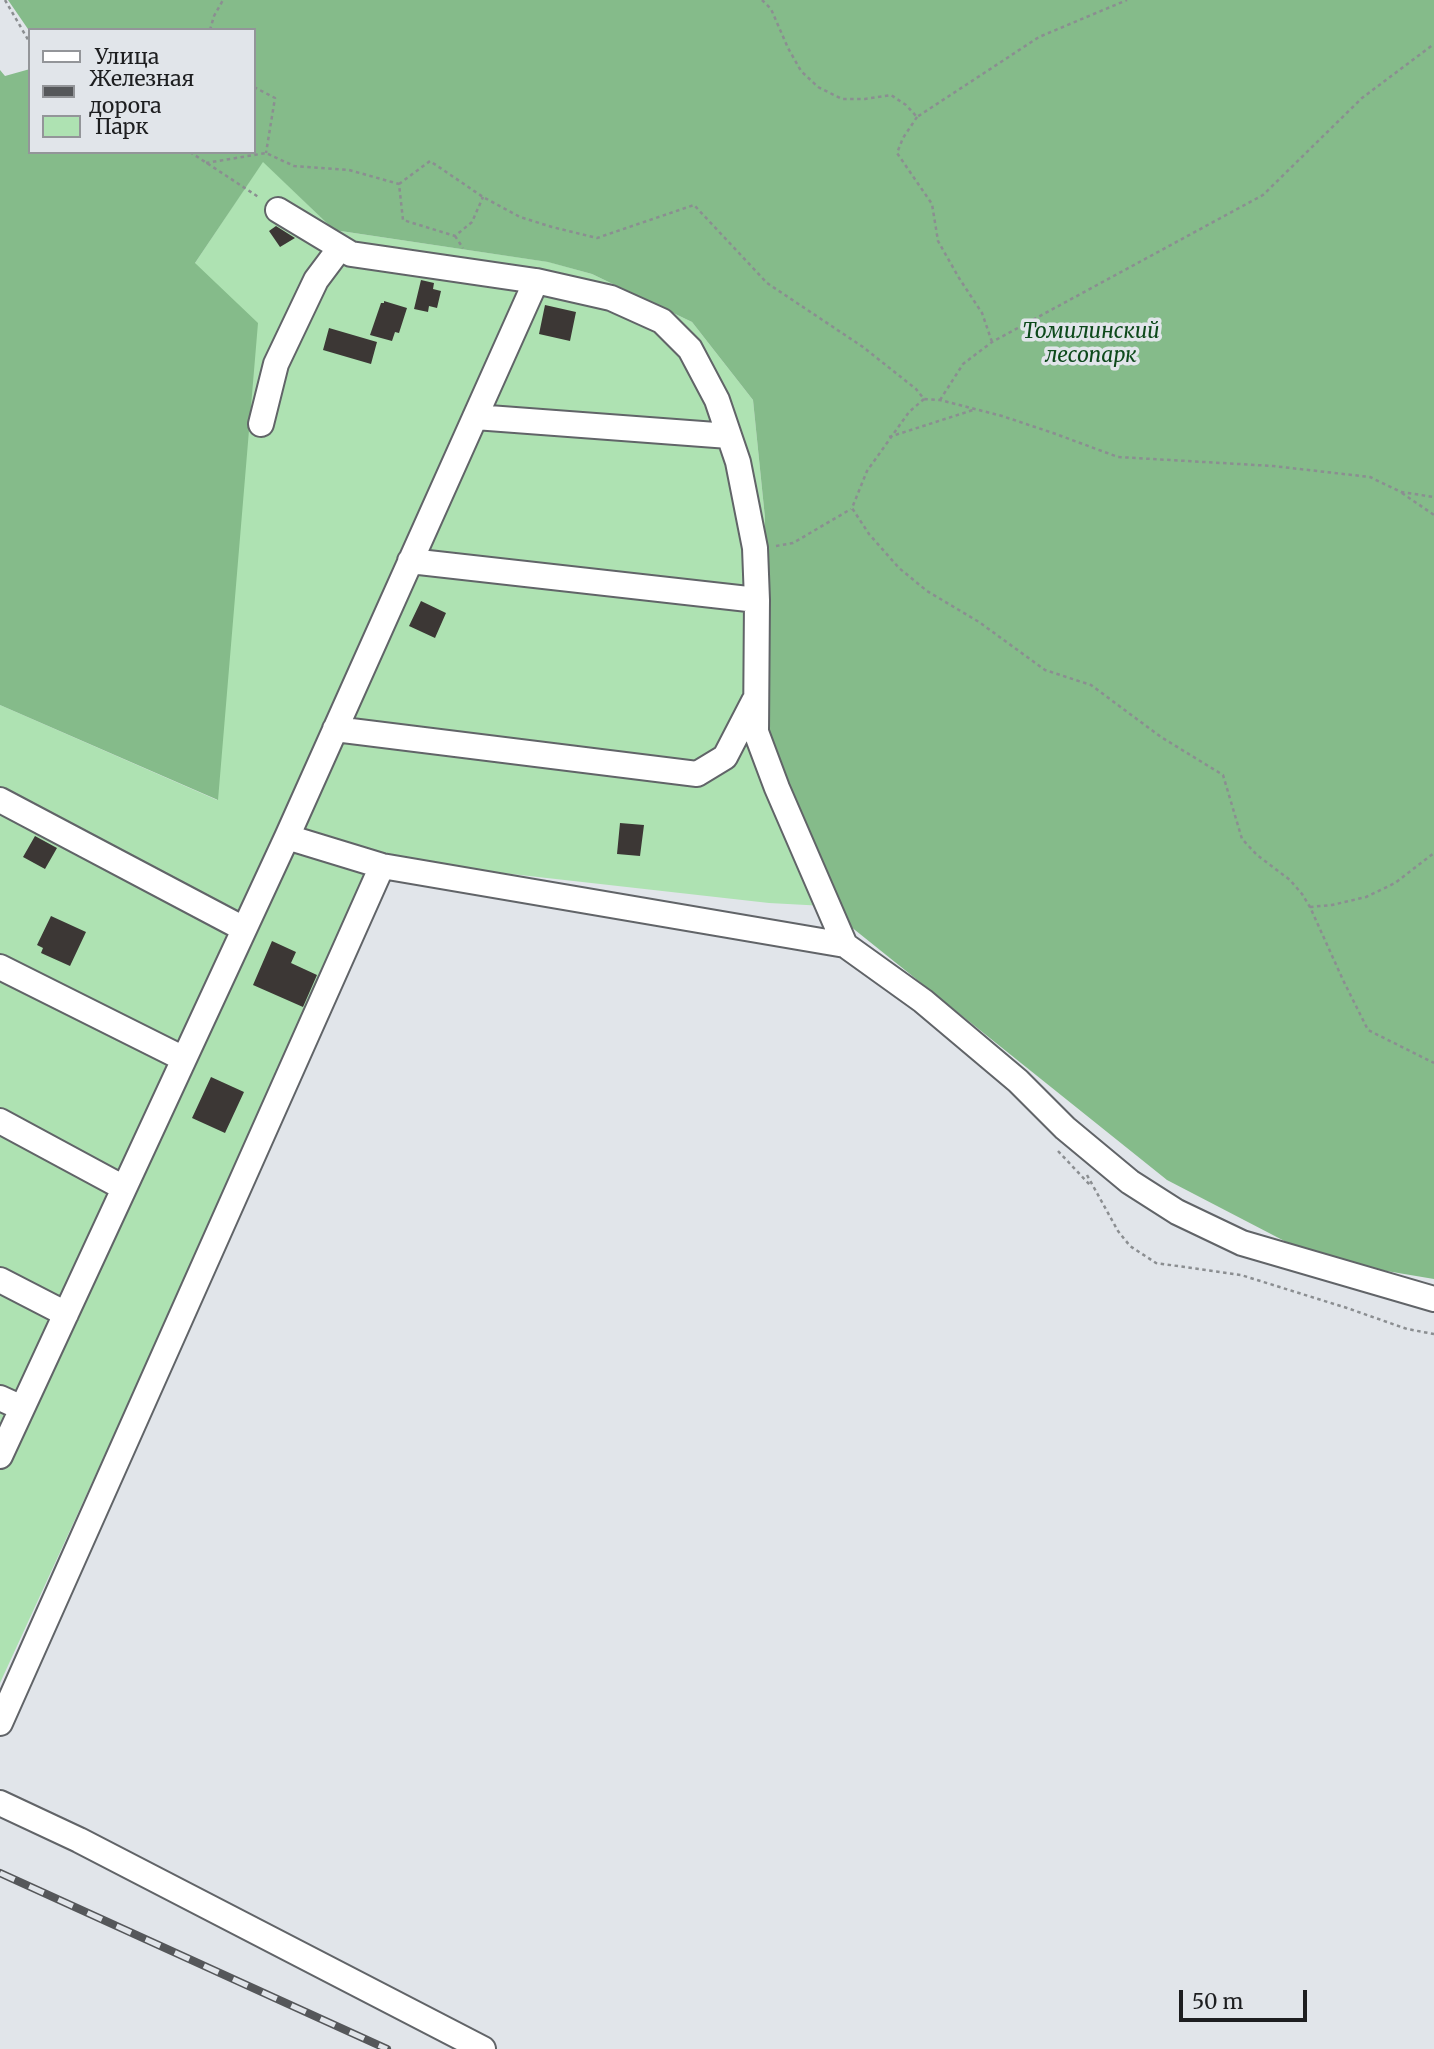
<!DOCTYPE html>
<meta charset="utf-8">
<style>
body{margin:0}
#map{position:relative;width:1434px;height:2049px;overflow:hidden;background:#e1e5ea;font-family:Merriweather,serif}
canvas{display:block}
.legend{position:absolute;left:28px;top:28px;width:228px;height:126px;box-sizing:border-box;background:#e1e5ea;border:2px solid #939599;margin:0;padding:9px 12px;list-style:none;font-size:21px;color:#1d1e20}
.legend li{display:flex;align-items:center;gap:14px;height:35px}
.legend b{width:35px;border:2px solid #939599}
.scale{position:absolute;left:1179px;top:1990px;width:128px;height:32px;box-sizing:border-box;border:4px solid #1d1e20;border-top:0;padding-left:9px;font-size:21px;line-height:24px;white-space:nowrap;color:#1d1e20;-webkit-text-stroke:5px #e1e5ea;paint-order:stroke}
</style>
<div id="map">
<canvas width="1434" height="2049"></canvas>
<ul class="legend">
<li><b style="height:9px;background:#fff"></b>Улица</li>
<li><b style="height:9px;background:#55575a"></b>Железная дорога</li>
<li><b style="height:19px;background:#aee2b2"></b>Парк</li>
</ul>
<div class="scale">50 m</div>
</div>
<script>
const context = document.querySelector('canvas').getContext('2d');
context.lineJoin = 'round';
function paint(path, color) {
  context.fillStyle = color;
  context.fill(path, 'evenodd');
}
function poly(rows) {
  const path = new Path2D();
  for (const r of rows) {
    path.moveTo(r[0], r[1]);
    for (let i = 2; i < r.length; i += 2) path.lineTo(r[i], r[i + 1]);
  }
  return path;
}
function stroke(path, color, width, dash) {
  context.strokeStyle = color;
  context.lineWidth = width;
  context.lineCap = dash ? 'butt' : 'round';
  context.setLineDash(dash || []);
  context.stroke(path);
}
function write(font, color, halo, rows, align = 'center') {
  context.font = font + ' Merriweather,serif';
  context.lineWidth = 7;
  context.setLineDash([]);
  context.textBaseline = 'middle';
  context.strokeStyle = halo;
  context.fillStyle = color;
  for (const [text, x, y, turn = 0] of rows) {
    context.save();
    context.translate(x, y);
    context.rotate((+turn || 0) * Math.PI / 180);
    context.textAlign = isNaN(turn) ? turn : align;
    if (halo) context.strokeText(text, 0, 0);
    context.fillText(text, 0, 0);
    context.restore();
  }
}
paint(poly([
 [263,161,334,230,549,262,592,274,692,322,753,400,765,518,825,906,769,903,378,859,0,1683,0,705,217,800,195,263]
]), '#aee2b2');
paint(poly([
 [8,0,1434,0,1434,1279,1321,1260,1167,1180,825,906,766,786,765,518,753,400,692,322,592,274,548,262,334,230,263,162,195,263,258,323,218,800,0,705,0,70,5,76,30,69,30,152,254,152,254,30,30,30,30,32]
]), '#85bb8a');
paint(poly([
 [276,226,295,238,280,247,269,231],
 [421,280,434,283,433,289,441,291,437,308,429,306,428,312,414,309],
 [384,301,407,308,399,333,395,332,392,341,370,335,381,303,384,303],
 [545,305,576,312,570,341,539,334],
 [329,328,377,342,371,364,323,350],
 [421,601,446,613,435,638,409,626],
 [620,823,644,825,640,856,617,854],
 [35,836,57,848,45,869,23,857],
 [51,916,86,932,70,966,41,953,43,948,37,945],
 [272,941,296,952,291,963,317,975,303,1007,253,985],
 [211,1077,244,1092,225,1133,192,1118]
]), '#3c3735');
const minor = poly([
 [278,210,351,254,536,281,611,298,662,321,690,349,717,400,738,462,755,548,757,600,756,732,777,788,845,945],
 [475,417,729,436],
 [261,424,276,364,316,280,340,248],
 [410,561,757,600],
 [335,729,697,774,725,757,754,701],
 [0,800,244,929],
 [287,837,382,866,845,945,923,1001,1018,1081,1065,1128,1130,1182,1177,1212,1242,1243,1434,1299],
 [0,967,184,1059],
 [0,1121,124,1188],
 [0,1280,66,1314],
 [0,1398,22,1408],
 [0,1456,287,837,536,281],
 [0,1723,382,866],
 [0,1803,79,1840,483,2049]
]);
stroke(minor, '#616468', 28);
stroke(poly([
 [5,0,30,43],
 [762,0,771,9,788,48,801,71,818,87,842,99,865,99,891,95,906,105,917,117,1039,37,1127,0],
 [210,30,214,16,223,0],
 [254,87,275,98,266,153],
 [917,117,903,138,897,153,932,204,938,241,959,278,982,313,992,342],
 [190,152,260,198],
 [206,163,266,153,294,166,349,170,399,184,403,220,455,236,472,222,483,197],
 [399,184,430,161,483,197,520,217,552,227,597,238,694,205,767,283,863,347,916,389,924,399,940,400,1002,416,1053,433,1118,457,1273,466,1370,477,1401,492,1434,497],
 [455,236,463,248],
 [924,399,909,412,867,471,852,508,869,534,899,568,927,591,979,622,1045,670,1091,685,1161,737,1223,775,1242,839,1257,855,1290,880,1302,894,1310,907,1343,980,1368,1030,1434,1063],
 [940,400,963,364,992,342,1263,195,1362,98,1434,44],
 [889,437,973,410],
 [1402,493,1434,515],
 [776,546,793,543,851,509],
 [1310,907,1332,905,1366,897,1395,883,1434,853],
 [1058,1151,1090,1185],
 [1087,1175,1118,1231,1130,1246,1156,1263,1241,1275,1347,1308,1407,1329,1434,1334]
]), '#8b8e91', 2.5, [3.5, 3.5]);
stroke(minor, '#fff', 24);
const rail = poly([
 [0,1873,387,2049]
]);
stroke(rail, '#55575a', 8);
stroke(rail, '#e1e5ea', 5, [16]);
write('italic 21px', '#0d491b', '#e1e5ea', [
 ["Томилинский",1091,332],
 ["лесопарк",1091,356]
]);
</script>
